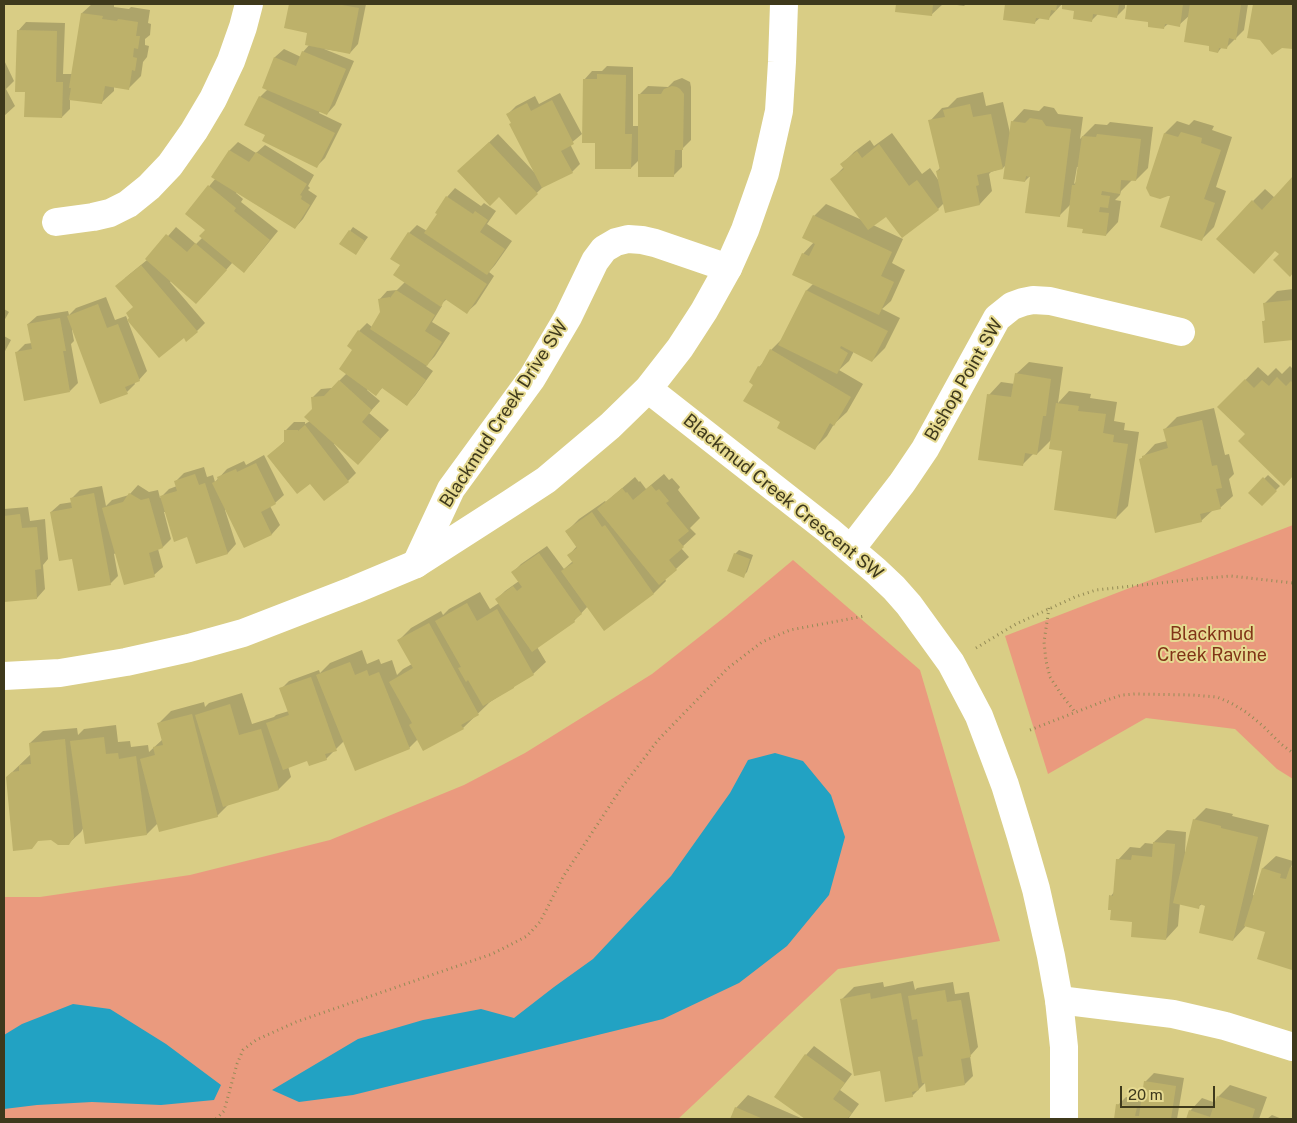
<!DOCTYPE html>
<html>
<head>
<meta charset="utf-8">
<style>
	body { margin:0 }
	#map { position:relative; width:1297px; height:1123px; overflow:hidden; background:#d9cd85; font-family:"Public Sans",sans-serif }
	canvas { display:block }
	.frame { position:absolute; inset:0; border:5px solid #3e391c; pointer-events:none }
	.scale { position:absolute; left:1120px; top:1086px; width:95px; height:22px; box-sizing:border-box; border:2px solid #3e391c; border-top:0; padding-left:6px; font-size:15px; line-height:18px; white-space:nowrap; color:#3e391c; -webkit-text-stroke:4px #e6da91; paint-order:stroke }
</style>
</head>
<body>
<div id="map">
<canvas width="1297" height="1123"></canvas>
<div class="frame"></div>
<div class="scale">20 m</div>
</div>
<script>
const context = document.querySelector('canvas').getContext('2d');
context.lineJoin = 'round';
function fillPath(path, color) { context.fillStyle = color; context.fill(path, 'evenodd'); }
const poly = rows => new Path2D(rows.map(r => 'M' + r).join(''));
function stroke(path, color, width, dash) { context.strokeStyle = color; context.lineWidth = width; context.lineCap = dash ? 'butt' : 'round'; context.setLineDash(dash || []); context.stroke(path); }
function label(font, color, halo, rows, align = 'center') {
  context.font = font + ' "Public Sans",sans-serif'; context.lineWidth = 4; context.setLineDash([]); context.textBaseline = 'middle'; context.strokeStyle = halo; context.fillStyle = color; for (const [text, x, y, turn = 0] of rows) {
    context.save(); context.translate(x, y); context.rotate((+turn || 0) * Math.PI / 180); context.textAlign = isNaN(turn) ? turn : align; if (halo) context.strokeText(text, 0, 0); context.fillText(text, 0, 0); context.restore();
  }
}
fillPath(poly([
	[1293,525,1293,779,1277,769,1235,729,1146,718,1048,774,1005,636],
	[793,560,920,670,1000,941,838,969,678,1119,4,1119,4,897,40,897,190,875,330,840,464,785,525,753,652,674,726,616]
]), '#ea9a7e');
fillPath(poly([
	[775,753,803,761,831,795,845,837,829,895,787,946,739,983,663,1019,353,1095,299,1102,272,1090,358,1039,423,1020,481,1009,514,1018,554,987,593,959,671,876,730,793,748,760],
	[73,1004,110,1009,166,1044,221,1085,214,1100,161,1105,92,1102,37,1105,4,1109,4,1035,22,1024]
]), '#22a2c3');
fillPath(poly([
	[92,4,114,4,114,7,129,9,131,7,150,10,148,23,151,24,150,35,145,39,145,45,149,46,147,57,143,62,141,76,128,89,114,87,114,91,101,103,70,99,70,109,62,117,26,91,18,31,26,22,65,23,63,74,73,74,82,13],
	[291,4,366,4,358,44,350,53,324,49,354,61,335,105,327,114,320,111,319,113,342,124,325,158,316,167,267,134,260,97,268,89,263,87,275,57,284,49,301,57,303,52,310,44,309,32,286,27],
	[897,4,943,4,931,15,897,11],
	[950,4,966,4,964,6],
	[1006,4,1062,4,1049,18,1041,17,1034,23,1004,19],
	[1064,4,1125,4,1125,8,1116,17,1098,14,1091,21,1076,10,1063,8],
	[1128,4,1248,4,1244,30,1226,48,1222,47,1218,52,1211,45,1190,15,1179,25,1168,24,1163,28,1150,21,1126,18],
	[1255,4,1293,4,1293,48,1282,46,1261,39,1249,37],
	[4,60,14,81,6,89,15,106,4,116],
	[607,66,633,67,633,126,639,126,640,94,648,86,668,87,674,81,682,78,690,82,691,87,691,140,682,149,682,167,674,175,639,160,631,168,596,141,584,80,592,71,602,71],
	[983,92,986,106,1003,102,1010,133,1012,122,1024,109,1039,111,1044,106,1054,108,1058,114,1083,117,1080,139,1095,124,1107,125,1110,122,1153,127,1148,168,1136,180,1132,180,1121,191,1120,195,1115,200,1121,201,1118,222,1106,235,1085,228,1071,204,1059,216,1032,174,1025,181,1007,164,1003,168,991,172,989,174,992,191,980,204,946,211,944,203,938,209,902,236,887,215,873,225,903,239,892,263,905,270,891,301,882,309,900,318,885,348,872,361,854,351,849,361,839,370,863,384,847,412,834,424,827,436,815,448,782,422,754,384,759,367,765,361,771,350,783,338,807,290,814,283,803,254,814,242,814,216,826,204,862,220,832,179,844,167,842,164,854,152,870,140,874,146,892,133,922,174,930,168,939,181,937,171,940,168,930,121,942,108,948,107,957,98],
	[1077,167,1079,167,1077,181,1074,184],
	[560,93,582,134,570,144,580,164,572,172,544,186,516,213,467,163,498,134,535,173,508,114,516,106,535,96,539,104],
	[1194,120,1214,126,1212,130,1232,137,1216,187,1226,191,1214,227,1202,239,1172,195,1147,187,1165,133,1177,121,1189,125],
	[238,142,256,153,265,145,314,175,308,186,310,188,308,190,317,196,303,219,295,228,237,191,236,193,243,199,241,202,278,231,252,263,244,271,233,262,204,295,171,281,170,282,205,323,197,331,184,336,134,306,125,278,147,260,176,227,196,244,203,237,206,230,186,214,216,178,230,150],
	[1293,178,1293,272,1290,275,1280,254,1253,201,1265,189,1275,198],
	[455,188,481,206,484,203,496,211,487,224,512,241,495,265,489,272,494,276,476,304,467,312,447,299,440,305,442,306,432,322,450,333,435,356,426,366,433,371,415,396,406,405,383,387,376,394,368,388,367,390,380,401,369,413,389,430,366,455,335,443,334,444,356,473,348,481,311,482,269,456,285,441,286,430,294,422,305,422,305,424,310,421,313,409,313,397,321,389,332,388,347,373,359,331,367,323,372,327,381,313,379,300,387,291,397,290,405,282,402,264,409,233,417,225,427,231,439,214,436,212,447,197],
	[353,227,368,237,359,249,350,231],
	[1293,289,1293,339,1265,342,1263,322,1266,319,1265,303,1277,291],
	[106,297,115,320,126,316,147,371,139,380,134,382,135,384,127,392,73,329,72,330,74,341,71,344,78,383,70,391,16,353,25,344,32,343,28,324,37,316,68,311,69,315,76,308],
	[4,309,9,312,4,321],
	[4,336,11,340,4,353],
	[1029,362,1063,367,1058,403,1069,391,1091,394,1090,398,1117,402,1114,421,1125,423,1124,430,1139,432,1128,506,1116,518,1064,450,1052,439,1037,454,1034,453,1022,465,989,395,1001,382,1015,384,1016,374],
	[1290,366,1293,369,1293,475,1284,484,1247,434,1219,407,1258,367,1268,376,1276,368,1282,374],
	[1214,408,1225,455,1229,454,1234,474,1229,479,1233,496,1220,508,1213,510,1201,521,1141,459,1155,444,1167,441,1165,429,1177,417],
	[264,455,284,495,275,503,270,506,280,525,272,534,244,547,226,509,225,510,236,544,228,553,197,562,188,536,166,512,164,512,171,539,163,547,158,549,163,567,154,575,116,553,114,554,118,576,110,584,73,557,51,512,60,504,73,502,72,498,80,490,102,486,106,506,112,500,129,495,138,485,149,492,158,490,160,498,169,489,177,486,176,481,184,473,204,467,207,477,213,475,215,482,227,469,244,461,246,465],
	[664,474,669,480,672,478,680,487,678,490,700,518,690,528,696,534,681,548,689,557,665,579,666,581,654,593,604,629,588,606,574,621,537,647,546,662,533,674,490,702,463,728,418,739,409,748,344,741,326,759,308,760,288,766,291,777,279,789,230,803,217,816,158,823,147,834,86,842,84,827,81,832,68,844,7,777,31,754,30,743,43,731,77,728,78,735,84,729,116,725,118,742,130,741,131,747,148,745,149,752,163,739,159,723,171,711,204,702,205,707,209,703,242,693,252,724,274,717,276,715,289,711,281,689,289,681,319,670,320,673,330,663,362,650,367,664,379,659,381,664,392,660,397,675,403,669,412,664,399,640,411,628,441,611,443,615,449,609,480,592,490,609,499,603,497,599,505,591,519,581,513,572,521,564,547,546,564,569,573,561,569,555,577,546,566,532,579,519,605,501,606,502,635,477,639,482,640,481,646,489],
	[1268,475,1280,486,1262,504,1250,493],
	[28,507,30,521,45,519,48,559,43,565,45,589,37,598,4,601,4,509],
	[739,550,753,555,747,572,743,576,735,554],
	[4,767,5,817,4,818],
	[1206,808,1233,814,1232,816,1269,825,1253,895,1255,896,1263,868,1276,856,1293,861,1291,868,1293,866,1293,967,1292,969,1267,932,1246,925,1245,927,1233,940,1207,905,1202,904,1198,907,1180,903,1178,926,1166,939,1134,921,1111,896,1114,892,1118,860,1130,847,1140,848,1145,843,1154,844,1154,842,1167,830,1186,832,1185,852,1186,852,1194,820],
	[913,981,915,990,917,988,953,982,955,994,969,992,978,1047,970,1056,973,1076,965,1084,926,1082,912,1096,881,1070,841,1000,854,987,883,982,884,987],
	[814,1046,852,1074,840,1090,859,1104,848,1119,807,1119,775,1097,806,1055],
	[1154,1073,1184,1078,1177,1119,1115,1119,1118,1105,1126,1097,1143,1099,1145,1082],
	[1230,1085,1267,1097,1259,1119,1187,1119,1190,1111,1202,1098,1216,1103,1218,1097],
	[748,1095,803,1119,731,1119,736,1108],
	[1272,1115,1282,1119,1267,1119]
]), '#0003');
fillPath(poly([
	[289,4,336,4,359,8,350,54,305,45,307,33,284,28],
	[896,4,933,4,932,16,895,12],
	[1005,4,1057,4,1056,11,1051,10,1049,20,1036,18,1035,24,1003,20],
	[1062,4,1119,4,1117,18,1093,14,1092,22,1073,19,1074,11,1062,9],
	[1127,4,1183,4,1180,27,1165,24,1164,29,1148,27,1148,22,1125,19],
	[1190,4,1241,4,1236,40,1229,38,1227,49,1219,48,1218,53,1209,51,1209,46,1184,42],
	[1253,4,1293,4,1293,49,1282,48,1272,55,1260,40,1247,38],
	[81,13,103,16,102,19,117,21,118,19,138,22,136,36,140,36,138,49,134,48,133,57,137,58,135,71,132,70,129,90,105,86,102,104,69,100,71,88,69,88],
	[17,30,57,31,56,82,63,82,62,118,24,117,25,92,15,92],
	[302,51,346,69,327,115,262,88,274,57,296,66],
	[597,74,626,75,625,134,632,134,631,169,595,169,595,143,582,143,583,79,597,79],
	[672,86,677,87,680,89,684,94,683,150,675,150,674,177,638,177,638,94,661,94,664,89],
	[259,96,335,133,317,168,262,141,265,135,244,125],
	[552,100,574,144,561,151,573,173,542,188,509,124,511,123,506,114,527,103,531,111],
	[970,104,973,117,991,114,1003,169,977,175,979,185,976,186,980,205,945,213,936,171,940,170,928,120,945,117,943,110],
	[1030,118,1042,120,1046,126,1071,129,1060,217,1025,213,1030,177,1026,176,1025,182,1003,179,1011,121,1025,123],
	[1181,132,1202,138,1201,143,1221,150,1204,199,1215,203,1202,241,1160,227,1170,196,1168,196,1160,199,1150,196,1146,188,1164,133,1178,137],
	[1097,134,1141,139,1136,181,1121,180,1120,194,1102,191,1101,195,1110,196,1108,208,1100,207,1099,212,1109,213,1106,236,1082,233,1083,229,1067,227,1072,185,1075,185,1082,136,1096,137],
	[489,142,538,194,516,215,499,197,490,206,457,171],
	[879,144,909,186,917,180,939,210,902,238,886,217,868,230,830,179,844,169,840,164,857,151,862,158],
	[229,150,249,162,256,152,307,184,300,195,302,196,301,199,310,205,295,229,211,177],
	[1293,176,1293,273,1290,277,1273,260,1279,254,1275,251,1254,274,1216,239,1252,200,1262,210],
	[208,185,236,208,234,211,270,240,244,273,199,236,205,230,185,214],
	[446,196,473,214,475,211,488,220,480,232,505,249,487,275,424,233,437,214,435,213],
	[813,215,892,252,881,276,894,282,879,315,792,275,802,253,809,256,815,244,802,238],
	[349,230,365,241,356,255,339,244],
	[408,232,487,284,467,314,445,299,441,307,393,275,400,265,390,259],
	[166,234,187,252,195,243,227,270,196,304,145,259],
	[141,265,198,332,186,342,184,338,159,358,127,320,129,318,126,313,133,307,115,286],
	[396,290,435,315,425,331,442,342,427,366,370,329,380,312,378,299,390,297,390,298],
	[806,290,888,331,872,362,841,346,840,348,848,353,837,374,778,345],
	[1293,300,1293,340,1264,343,1262,321,1265,321,1263,303],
	[98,304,107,328,118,324,140,381,125,387,128,394,100,404,67,316],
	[60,318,66,351,63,351,70,392,24,401,15,352,32,349,27,324],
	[358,330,426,380,407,406,382,388,376,396,339,369,352,350,347,346],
	[770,349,851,397,834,426,830,423,815,450,777,428,780,422,743,401,753,385,749,382,758,366,760,367],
	[1015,373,1051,379,1046,416,1043,416,1037,455,1025,453,1023,466,978,460,987,394,1011,397],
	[1277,377,1286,386,1291,381,1293,384,1293,476,1284,486,1238,441,1245,434,1217,407,1245,379,1254,388,1262,380,1269,386],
	[339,380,372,410,362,422,381,439,358,465,304,417,312,409,311,397,324,396],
	[1056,403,1079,406,1078,411,1106,414,1103,433,1114,435,1113,442,1128,444,1116,519,1054,510,1062,451,1049,449],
	[1202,420,1212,466,1217,465,1222,488,1216,489,1221,509,1200,514,1202,522,1155,533,1139,459,1142,458,1142,456,1168,448,1163,429],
	[305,425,349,482,324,501,310,484,297,494,267,456,284,442,284,430,298,430,298,431],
	[256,463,276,504,261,512,272,535,244,548,212,483,218,480,217,477,236,469,237,472],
	[195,474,199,485,205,483,228,554,196,564,187,537,174,542,160,496,177,491,174,481],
	[1263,477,1277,491,1262,506,1248,493],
	[651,485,656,491,659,489,669,501,666,503,689,531,678,540,684,547,669,560,677,570,659,585,597,509,622,488,626,493,627,492,633,500],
	[94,493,111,585,78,591,72,559,59,561,50,512,72,508,70,498],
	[129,493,141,500,149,498,163,548,149,553,155,577,124,585,102,508,123,502],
	[592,512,602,527,605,525,654,594,604,631,561,571,573,563,567,555,577,548,565,531],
	[20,514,22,528,37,527,41,569,35,570,37,599,4,602,4,516],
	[539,553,582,614,574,620,575,622,532,652,495,599,513,586,517,591,522,587,511,572],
	[734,553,750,559,744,578,727,571],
	[467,603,477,621,497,609,534,675,514,687,514,688,483,706,468,680,466,682,458,668,461,667,435,621],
	[429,623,479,715,461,725,464,729,423,751,409,725,412,723,389,682,413,668,397,640],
	[350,662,355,675,367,670,369,676,379,672,410,749,355,771,316,675],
	[311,677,337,751,325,754,327,760,309,766,307,761,283,770,266,723,289,715,279,688],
	[230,704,239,735,261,729,279,790,223,807,195,715],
	[192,714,218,817,159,832,140,759,155,755,153,747,163,745,157,723],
	[104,737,106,754,118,753,119,759,136,756,147,835,85,844,70,741],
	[65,739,74,837,69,845,58,845,51,840,38,841,32,849,13,851,6,777,12,772,19,771,19,765,31,764,29,743],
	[1193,819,1221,826,1221,828,1258,837,1233,941,1199,933,1205,906,1200,904,1199,909,1173,903],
	[1153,842,1175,844,1166,940,1131,937,1132,922,1110,920,1111,910,1108,910,1109,895,1113,896,1116,859,1131,860,1132,855,1152,857],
	[1290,867,1293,868,1293,966,1292,970,1257,959,1265,932,1244,926,1262,868,1281,874,1280,878,1286,879],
	[945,990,947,1002,961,1000,971,1057,961,1059,965,1085,926,1092,925,1083,922,1083,918,1057,923,1056,917,1019,912,1020,908,996],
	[870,993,871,999,901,993,919,1090,912,1092,913,1097,885,1102,880,1071,854,1076,840,999],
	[805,1054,845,1083,833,1099,852,1113,847,1119,805,1119,774,1097],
	[1144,1081,1176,1086,1171,1119,1114,1119,1116,1104,1137,1107,1135,1116,1139,1116],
	[1217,1096,1255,1109,1252,1119,1186,1119,1189,1110,1210,1117],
	[735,1107,763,1119,730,1119]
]), '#bdb16a');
stroke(poly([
	[1049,608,1044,642,1046,661,1050,677,1061,694,1075,712],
	[976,648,1016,624,1075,597,1096,590,1196,579,1231,576,1293,583],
	[1030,730,1107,700,1122,695,1135,694,1192,695,1217,697,1231,703,1246,712,1263,726,1281,744,1293,753],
	[216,1119,224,1111,237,1064,243,1050,256,1040,296,1022,492,954,506,947,527,936,540,922,563,877,620,790,658,740,728,668,762,642,790,630,865,616]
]), '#948b56', 3, [1, 4]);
stroke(poly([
	[56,222,93,217,110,213,128,204,149,187,170,165,194,131,213,99,231,61,243,27,249,4],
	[851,549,902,483,925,449,997,318,1012,306,1023,302,1033,300,1050,301,1181,332],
	[416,564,451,489,532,378,568,317,595,261,604,249,616,242,628,239,642,240,655,243,728,268],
	[1059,1000,1173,1014,1225,1026,1293,1047]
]), '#fff', 28);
stroke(poly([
	[648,389,828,530,876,571,894,588,909,605,951,663,979,716,1005,785,1021,837,1036,889,1051,956,1059,1000,1064,1047,1064,1119],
	[4,676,60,673,126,662,189,648,243,633,354,590,416,564,511,503,546,480,610,426,648,389,680,348,704,311,728,268,745,230,765,173,779,111,782,62,784,4]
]), '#fff', 28);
label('18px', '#3e391c', '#e6da91', [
	["Bishop Point SW",964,380,-60],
	["Blackmud Creek Drive SW",504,414,-57],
	["Blackmud Creek Crescent SW",783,497,39]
]);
label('18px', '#813417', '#e6da91', [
	["Blackmud",1212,634],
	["Creek Ravine",1212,655]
]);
</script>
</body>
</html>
